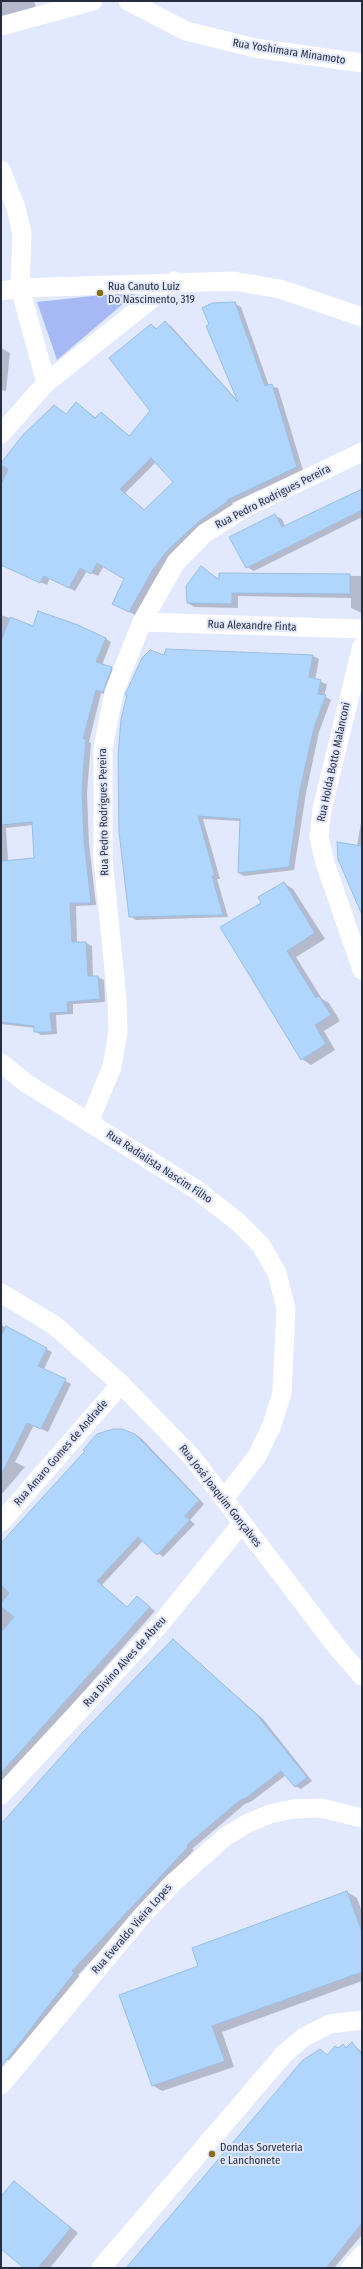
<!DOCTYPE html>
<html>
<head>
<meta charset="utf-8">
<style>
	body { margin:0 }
	#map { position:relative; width:363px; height:2269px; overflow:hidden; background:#e2e9fe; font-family:"Fira Sans Condensed",sans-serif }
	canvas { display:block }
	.frame { position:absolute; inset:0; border:2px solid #272d40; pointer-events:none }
</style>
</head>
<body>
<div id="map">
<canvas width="363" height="2269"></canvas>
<div class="frame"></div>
</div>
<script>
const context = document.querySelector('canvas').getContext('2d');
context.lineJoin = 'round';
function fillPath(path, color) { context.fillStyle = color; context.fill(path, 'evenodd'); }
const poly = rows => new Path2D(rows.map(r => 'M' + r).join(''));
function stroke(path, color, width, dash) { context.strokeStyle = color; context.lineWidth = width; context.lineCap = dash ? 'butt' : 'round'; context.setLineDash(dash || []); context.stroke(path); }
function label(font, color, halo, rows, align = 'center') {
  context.font = font + ' "Fira Sans Condensed",sans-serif'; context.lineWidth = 4; context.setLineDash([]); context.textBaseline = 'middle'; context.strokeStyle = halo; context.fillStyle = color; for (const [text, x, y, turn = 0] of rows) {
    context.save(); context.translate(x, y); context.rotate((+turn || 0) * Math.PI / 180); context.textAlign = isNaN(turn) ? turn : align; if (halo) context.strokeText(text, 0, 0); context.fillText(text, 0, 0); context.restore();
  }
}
fillPath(poly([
	[138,291,57,360,37,302]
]), '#a6b9f5');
fillPath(poly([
	[1,1,34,1,36,8,1,19],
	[234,303,241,307,269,386,278,388,303,470,232,503,233,505,172,555,158,574,135,615,119,607,126,579,104,566,98,576,87,571,75,591,50,578,47,585,1,564,1,467,22,437,67,415,76,403,96,418,101,413,107,417,130,436,151,411,151,325,158,329,165,322,171,326,237,400],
	[156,462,175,482,145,510,125,493],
	[1,348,10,353,6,391,1,390],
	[362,490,362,517,254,571,247,567,275,516,282,519,285,526],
	[202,567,220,580,220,574,362,576,362,613,351,608,351,598,238,596,238,608,194,607,188,603],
	[1,615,34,627,77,626,106,639,111,642,102,665,117,671,108,695,101,693,89,742,91,743,87,793,89,843,96,905,76,906,77,943,86,943,92,946,93,977,98,977,104,980,105,1002,73,1004,73,1014,56,1015,57,1034,41,1035,35,1031,35,1028,1,1024],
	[33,825,35,859,8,861,6,828],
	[167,650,313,656,319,659,315,680,327,684,324,696,331,700,319,732,306,793,294,870,244,876,239,873,241,821,203,819,220,879,217,879,228,917,136,920,130,916,126,694,143,658,164,656],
	[362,817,362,909,357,846],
	[284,883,293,889,325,939,296,957,322,999,329,1003,340,1021,324,1031,335,1050,311,1065,302,1059,263,903],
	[1,1325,52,1352,44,1369,71,1384,48,1432,34,1425,15,1462,25,1467,1,1495],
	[135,1434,141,1438,204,1504,190,1520,195,1524,163,1557,143,1541,102,1585,128,1608,137,1597,155,1611,1,1785,1,1545,86,1451],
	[173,1640,263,1719,312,1781,301,1789,295,1786,286,1775,252,1801,245,1804,192,1849,194,1850,78,1975,80,1977,15,2060,1,2060,1,2073,1,1826],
	[347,1892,357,1898,362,1912,362,1981,222,2032,234,2067,162,2091,152,2085,200,1967],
	[352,2044,362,2052,362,2235,334,2268,128,2268,320,2050,328,2055,343,2045,348,2048],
	[14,2182,78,2233,50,2268,26,2268,1,2248,1,2198]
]), '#0003');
const building = poly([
	[235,302,265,386,272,384,297,467,227,500,228,501,198,522,166,552,152,571,129,612,112,604,124,579,97,563,91,574,80,568,69,588,44,576,40,583,1,565,1,484,8,469,1,465,1,463,22,436,54,405,66,414,76,402,95,418,101,412,129,436,150,411,109,358,151,324,156,329,165,321,238,402,206,326,209,324,202,308,212,303,235,302],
	[151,458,173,482,144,510,120,489,151,458],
	[362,489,362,510,246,568,229,537,275,514,282,527,362,489],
	[201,566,219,580,219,573,350,574,350,594,232,593,232,604,187,603,186,586,201,566],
	[38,611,78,625,106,638,96,662,112,667,103,692,96,690,83,739,86,739,82,789,84,839,91,903,70,903,72,942,86,942,88,976,98,976,100,999,67,1002,68,1012,50,1013,52,1032,34,1032,34,1026,1,1022,1,861,34,858,32,822,1,825,1,641,10,617,33,626,38,611],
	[166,649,313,655,309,677,321,680,318,694,326,695,314,728,300,790,289,867,238,873,240,819,198,816,215,876,212,876,223,915,129,917,119,832,118,756,121,719,127,695,125,695,142,658,150,650,164,655,166,649],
	[337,842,362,846,362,915,338,859,337,842],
	[284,882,315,933,287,951,316,998,319,996,331,1015,315,1025,326,1044,301,1060,220,927,261,903,258,897,284,882],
	[6,1326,47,1348,38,1366,66,1379,41,1429,27,1423,1,1475,1,1336,6,1326],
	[113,1429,122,1429,135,1434,199,1500,185,1516,190,1520,157,1555,138,1537,97,1581,127,1607,137,1596,150,1607,1,1773,1,1632,14,1617,1,1607,1,1603,9,1593,1,1585,1,1543,85,1451,83,1450,97,1434,113,1429],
	[173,1639,257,1715,307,1777,295,1787,281,1771,246,1798,239,1801,187,1845,188,1847,72,1971,74,1973,1,2067,1,1824,83,1732,173,1639],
	[347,1891,362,1932,362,1972,212,2026,225,2061,152,2086,119,1995,198,1966,192,1948,347,1891],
	[352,2042,362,2055,362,2223,326,2268,126,2268,303,2060,320,2049,327,2055,335,2046,338,2048,343,2044,346,2048,352,2042],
	[14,2181,71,2228,38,2268,24,2268,1,2249,1,2196,14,2181]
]);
fillPath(building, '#b1d6fe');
stroke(building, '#98bde6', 1);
stroke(poly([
	[128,1,186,31,255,48,362,63],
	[1,26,93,1],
	[1,170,16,208,22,234,20,288,46,383],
	[1,291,20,288,233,281,280,289,362,317],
	[1,434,46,383,174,281],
	[142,622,362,629],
	[362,646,322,809,319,837,325,863,362,970],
	[1,1063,26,1083,197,1190,238,1222,261,1245,277,1273,286,1309,282,1393,272,1425,257,1456,224,1499],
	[89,1122,112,1067,118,1032,117,999,103,859,103,748,114,692,142,622,176,562,205,533,245,508,362,452],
	[1,1293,54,1325,121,1384,192,1457,336,1646,362,1676],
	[1,1522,121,1384],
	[1,1795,162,1622,242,1523],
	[1,2085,141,1917,174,1882,225,1837,248,1823,270,1814,293,1809,321,1808,362,1818],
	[101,2268,284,2054,304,2037,330,2024,362,2020],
	[351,2268,362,2255]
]), '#fff', 19);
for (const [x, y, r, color] of [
	[100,293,4,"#8a6f10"],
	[212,2154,4,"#8a6f10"]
]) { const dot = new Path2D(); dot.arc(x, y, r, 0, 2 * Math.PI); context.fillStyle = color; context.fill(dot); stroke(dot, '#e2e9fe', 1.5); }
label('11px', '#272d40', '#e2e9fe', [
	["Rua Yoshimara Minamoto",289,52,9],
	["Rua Pedro Rodrigues Pereira",273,497,-27],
	["Rua Alexandre Finta",252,626,2],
	["Rua Holda Botto Malanconi",334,762,-78],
	["Rua Pedro Rodrigues Pereira",104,812,-91],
	["Rua Radialista Nascim Filho",159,1167,33],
	["Rua Amaro Gomes de Andrade",61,1453,-49],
	["Rua José Joaquim Gonçalves",220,1496,52],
	["Rua Divino Alves de Abreu",125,1662,-48],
	["Rua Everaldo Vieira Lopes",132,1929,-49]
]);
label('11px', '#272d40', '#e2e9fe', [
	["Rua Canuto Luiz",108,287],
	["Do Nascimento, 319",108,300],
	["Dondas Sorveteria",220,2148],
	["e Lanchonete",220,2161]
], 'left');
</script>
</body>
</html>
